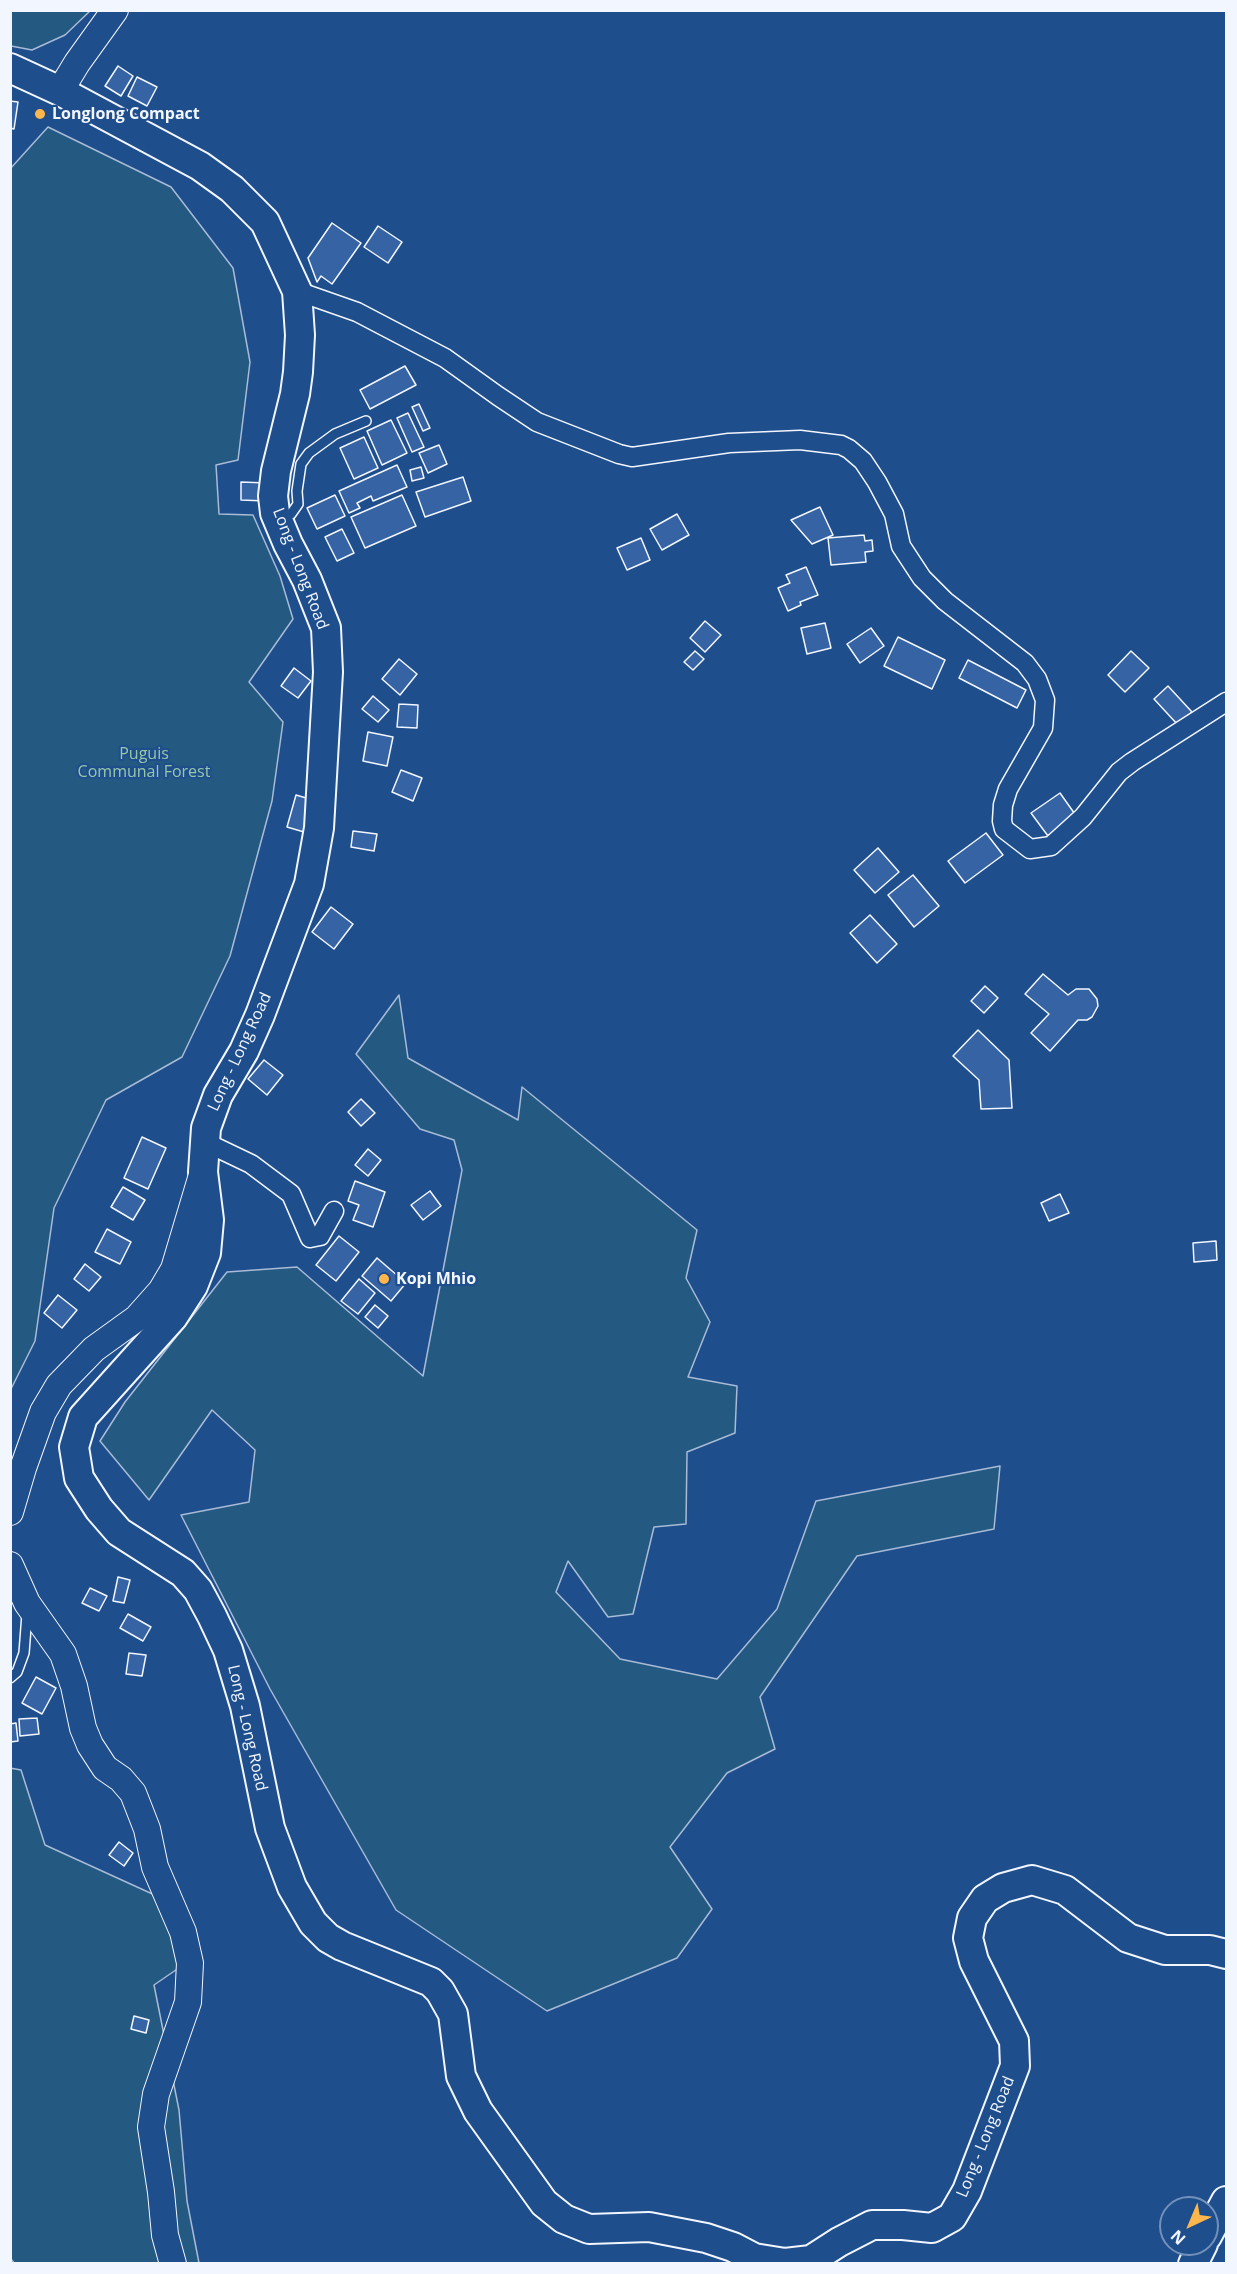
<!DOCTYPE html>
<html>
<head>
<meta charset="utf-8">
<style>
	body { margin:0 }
	#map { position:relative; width:1237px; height:2274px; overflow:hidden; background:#1f4e8c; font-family:"Open Sans",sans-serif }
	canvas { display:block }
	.frame { position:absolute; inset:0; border:12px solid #f2f6ff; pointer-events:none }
	.north { position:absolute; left:1159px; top:2196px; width:60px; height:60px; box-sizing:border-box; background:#1f4e8c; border:2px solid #7391ba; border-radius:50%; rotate:224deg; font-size:16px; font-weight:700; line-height:24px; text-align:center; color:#f2f6ff }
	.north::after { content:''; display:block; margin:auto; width:21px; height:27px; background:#ffb74d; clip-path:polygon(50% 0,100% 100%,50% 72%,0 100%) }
</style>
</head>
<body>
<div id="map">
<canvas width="1237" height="2274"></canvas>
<div class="frame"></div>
<div class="north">N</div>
</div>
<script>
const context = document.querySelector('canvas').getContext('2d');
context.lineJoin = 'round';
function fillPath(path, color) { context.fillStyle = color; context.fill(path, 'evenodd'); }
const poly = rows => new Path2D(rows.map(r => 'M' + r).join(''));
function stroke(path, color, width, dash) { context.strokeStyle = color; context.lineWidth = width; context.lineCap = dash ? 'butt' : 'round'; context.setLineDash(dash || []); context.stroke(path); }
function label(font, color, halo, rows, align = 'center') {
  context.font = font + ' "Open Sans",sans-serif'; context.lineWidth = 4.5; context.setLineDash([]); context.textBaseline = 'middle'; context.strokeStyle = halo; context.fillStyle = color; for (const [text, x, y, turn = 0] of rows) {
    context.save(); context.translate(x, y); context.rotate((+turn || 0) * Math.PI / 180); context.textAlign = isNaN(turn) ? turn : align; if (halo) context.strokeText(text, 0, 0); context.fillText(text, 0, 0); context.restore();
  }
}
const green = poly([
	[10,11,11,10,90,11,65,35,32,50,11,46,10,11],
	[48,127,171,187,233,268,250,362,238,460,216,465,219,514,253,515,280,576,293,619,249,682,283,722,272,801,230,956,182,1057,106,1100,54,1208,35,1341,11,1389,10,169,48,127],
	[399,995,408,1058,518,1120,522,1087,697,1230,686,1278,710,1322,688,1377,737,1386,735,1433,687,1452,686,1524,654,1527,633,1614,608,1617,568,1561,556,1592,620,1659,717,1679,777,1609,816,1501,1000,1466,994,1529,857,1556,760,1697,775,1749,727,1773,670,1847,712,1909,677,1958,547,2011,396,1910,270,1689,181,1515,249,1502,255,1450,212,1410,149,1500,100,1441,125,1402,227,1272,297,1267,423,1376,462,1170,454,1140,420,1129,356,1054,399,995],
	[10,1768,21,1770,45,1845,159,1897,186,1963,154,1985,179,2110,187,2201,199,2263,15,2264,11,2259,10,1768]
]);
fillPath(green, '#245a82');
stroke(green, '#a8bbd7', 1.5);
const building = poly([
	[118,66,133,76,121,96,105,86,118,66],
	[137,77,157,87,147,106,128,96,137,77],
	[10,101,18,102,14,129,10,128,10,101],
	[332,223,361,243,332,284,321,276,317,282,308,258,332,223],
	[378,226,402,242,388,263,364,247,378,226],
	[405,366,416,385,370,409,360,390,405,366],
	[419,404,430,428,423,431,412,407,419,404],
	[408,413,424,447,412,452,397,418,408,413],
	[391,420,407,453,382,465,367,431,391,420],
	[364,437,378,468,354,479,340,448,364,437],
	[439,445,447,464,428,473,419,453,439,445],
	[397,465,407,487,373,501,371,496,357,503,360,508,349,513,339,491,397,465],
	[421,467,424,478,412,481,410,470,421,467],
	[463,477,471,501,425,517,416,492,463,477],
	[241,482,267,483,266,501,241,500,241,482],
	[335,495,345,516,317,529,307,508,335,495],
	[402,495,416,526,365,548,351,517,402,495],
	[820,507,833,535,812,544,791,520,820,507],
	[677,514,689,535,662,550,650,529,677,514],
	[342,529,354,553,337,561,325,537,342,529],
	[864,535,865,541,872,540,873,551,865,552,866,562,831,565,828,538,864,535],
	[641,538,650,560,627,570,617,548,641,538],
	[806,567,818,595,800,602,801,605,788,611,778,588,790,583,786,575,806,567],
	[705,621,721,635,705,652,690,638,705,621],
	[825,623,831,648,807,654,801,628,825,623],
	[871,628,884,646,860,663,847,644,871,628],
	[898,637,945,660,932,689,884,666,898,637],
	[695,651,704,659,693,670,684,662,695,651],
	[1131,651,1149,668,1125,692,1108,675,1131,651],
	[399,659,417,674,400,695,382,679,399,659],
	[968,660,1026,690,1017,708,959,678,968,660],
	[294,668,311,681,298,698,281,686,294,668],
	[1168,686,1192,712,1178,725,1154,699,1168,686],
	[373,696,389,710,378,722,362,709,373,696],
	[399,704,418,705,417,728,397,727,399,704],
	[368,732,393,737,387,766,363,761,368,732],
	[401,770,422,778,413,801,392,792,401,770],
	[1060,793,1077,817,1048,836,1031,813,1060,793],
	[296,795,313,800,304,832,287,827,296,795],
	[353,831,377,834,374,851,351,847,353,831],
	[986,833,1003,855,965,883,948,861,986,833],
	[878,848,899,872,875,893,854,870,878,848],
	[913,875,939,906,914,927,888,895,913,875],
	[331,907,353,924,334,949,312,932,331,907],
	[870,915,897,944,877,963,850,933,870,915],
	[1043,974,1068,995,1076,989,1089,989,1097,999,1098,1006,1092,1017,1087,1020,1078,1020,1050,1051,1031,1033,1049,1014,1025,994,1043,974],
	[985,986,998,998,984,1013,971,1001,985,986],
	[978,1030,1009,1060,1012,1108,981,1109,979,1080,953,1056,978,1030],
	[264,1060,283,1075,267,1095,248,1079,264,1060],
	[361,1099,375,1113,361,1126,348,1112,361,1099],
	[142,1137,166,1148,148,1189,124,1178,142,1137],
	[368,1149,381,1160,368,1176,355,1165,368,1149],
	[355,1181,385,1192,373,1227,353,1220,359,1205,348,1201,355,1181],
	[123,1187,145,1200,133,1220,111,1207,123,1187],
	[430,1191,441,1206,423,1220,411,1205,430,1191],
	[1060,1194,1069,1213,1049,1221,1041,1203,1060,1194],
	[107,1229,131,1242,120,1264,95,1252,107,1229],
	[339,1236,359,1252,336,1281,316,1265,339,1236],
	[1216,1241,1217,1260,1194,1262,1193,1243,1216,1241],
	[377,1258,406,1283,391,1301,362,1276,377,1258],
	[85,1264,101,1277,89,1291,74,1279,85,1264],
	[359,1279,375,1293,358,1314,341,1301,359,1279],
	[58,1295,77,1310,62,1328,44,1313,58,1295],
	[375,1305,388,1316,378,1328,365,1317,375,1305],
	[118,1577,130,1580,124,1603,113,1601,118,1577],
	[90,1588,107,1596,99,1611,82,1603,90,1588],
	[128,1614,151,1627,143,1641,120,1628,128,1614],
	[129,1653,146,1655,142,1676,126,1674,129,1653],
	[36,1677,56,1688,42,1714,22,1703,36,1677],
	[37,1718,39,1734,20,1736,19,1719,37,1718],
	[16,1723,18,1741,10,1742,10,1724,16,1723],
	[119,1842,133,1853,124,1866,109,1855,119,1842],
	[134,2016,149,2020,146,2033,131,2029,134,2016]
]);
fillPath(building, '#3563a3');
stroke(building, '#f2f6ff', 1.5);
const lane = poly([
	[280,519,291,514,298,504,297,491,301,464,309,453,335,434,366,421],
	[10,1678,17,1672,24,1653,27,1614]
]);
const street = poly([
	[297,291,357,312,445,358,498,396,537,422,619,454,632,457,729,443,800,440,841,445,849,449,863,461,877,482,894,514,901,546,922,578,945,601,1025,663,1037,679,1045,700,1043,728,1008,789,1003,805,1002,821,1004,829,1030,849,1051,846,1083,817,1119,772,1132,762,1226,702],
	[205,1142,251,1164,291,1194,310,1238,320,1236,334,1211]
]);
const secondary = poly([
	[60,91,77,63,115,10],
	[10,1512,23,1468,43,1412,59,1385,94,1349,137,1318,161,1291,174,1269,202,1175],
	[10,1565,27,1603,63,1654,74,1686,83,1728,90,1745,105,1768,121,1779,133,1793,147,1829,155,1867,183,1932,190,1963,188,2002,156,2094,151,2127,161,2192,165,2235,173,2264]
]);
const primary = poly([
	[10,68,60,91,200,166,232,189,265,222,297,291,300,335,298,372,295,394,276,471,273,496,275,513,288,544,307,580,326,628,328,672,319,828,309,884,260,1015,244,1051,218,1095,206,1128,203,1172,209,1220,206,1253,193,1286,173,1317,83,1417,74,1447,79,1478,99,1509,119,1532,183,1573,198,1590,212,1616,228,1650,245,1706,270,1828,292,1887,313,1923,328,1938,342,1946,431,1982,440,1991,453,2014,461,2076,478,2111,544,2203,564,2219,589,2229,649,2227,706,2238,733,2247,754,2258,785,2263,811,2260,839,2242,872,2225,903,2225,932,2228,952,2217,967,2191,1015,2066,1014,2041,974,1961,968,1938,972,1918,985,1899,1003,1888,1032,1880,1065,1890,1128,1938,1165,1950,1210,1950,1226,1954],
	[1207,2236,1226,2201],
	[1193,2264,1203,2244]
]);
stroke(lane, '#f2f6ff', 12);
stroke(street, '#f2f6ff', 21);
stroke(secondary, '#f2f6ff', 28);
stroke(primary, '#f2f6ff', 32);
stroke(lane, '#1f4e8c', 9);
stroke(street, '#1f4e8c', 18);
stroke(secondary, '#1f4e8c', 26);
stroke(primary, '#1f4e8c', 28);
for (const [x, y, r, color] of [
	[40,114,6,"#ffb74d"],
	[384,1279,6,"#ffb74d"]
]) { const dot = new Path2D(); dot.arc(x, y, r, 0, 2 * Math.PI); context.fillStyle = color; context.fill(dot); stroke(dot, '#1f4e8c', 2); }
label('bold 16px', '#f2f6ff', '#1f4e8c', [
	["Longlong Compact",52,114],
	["Kopi Mhio",396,1279]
], 'left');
label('16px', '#f2f6ff', '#1f4e8c', [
	["Long - Long Road",300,569,69],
	["Long - Long Road",240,1052,-65],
	["Long - Long Road",247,1728,77],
	["Long - Long Road",986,2137,-68]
]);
label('16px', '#97c8a6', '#1f4e8c', [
	["Puguis",144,754],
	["Communal Forest",144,772]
]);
</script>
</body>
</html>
